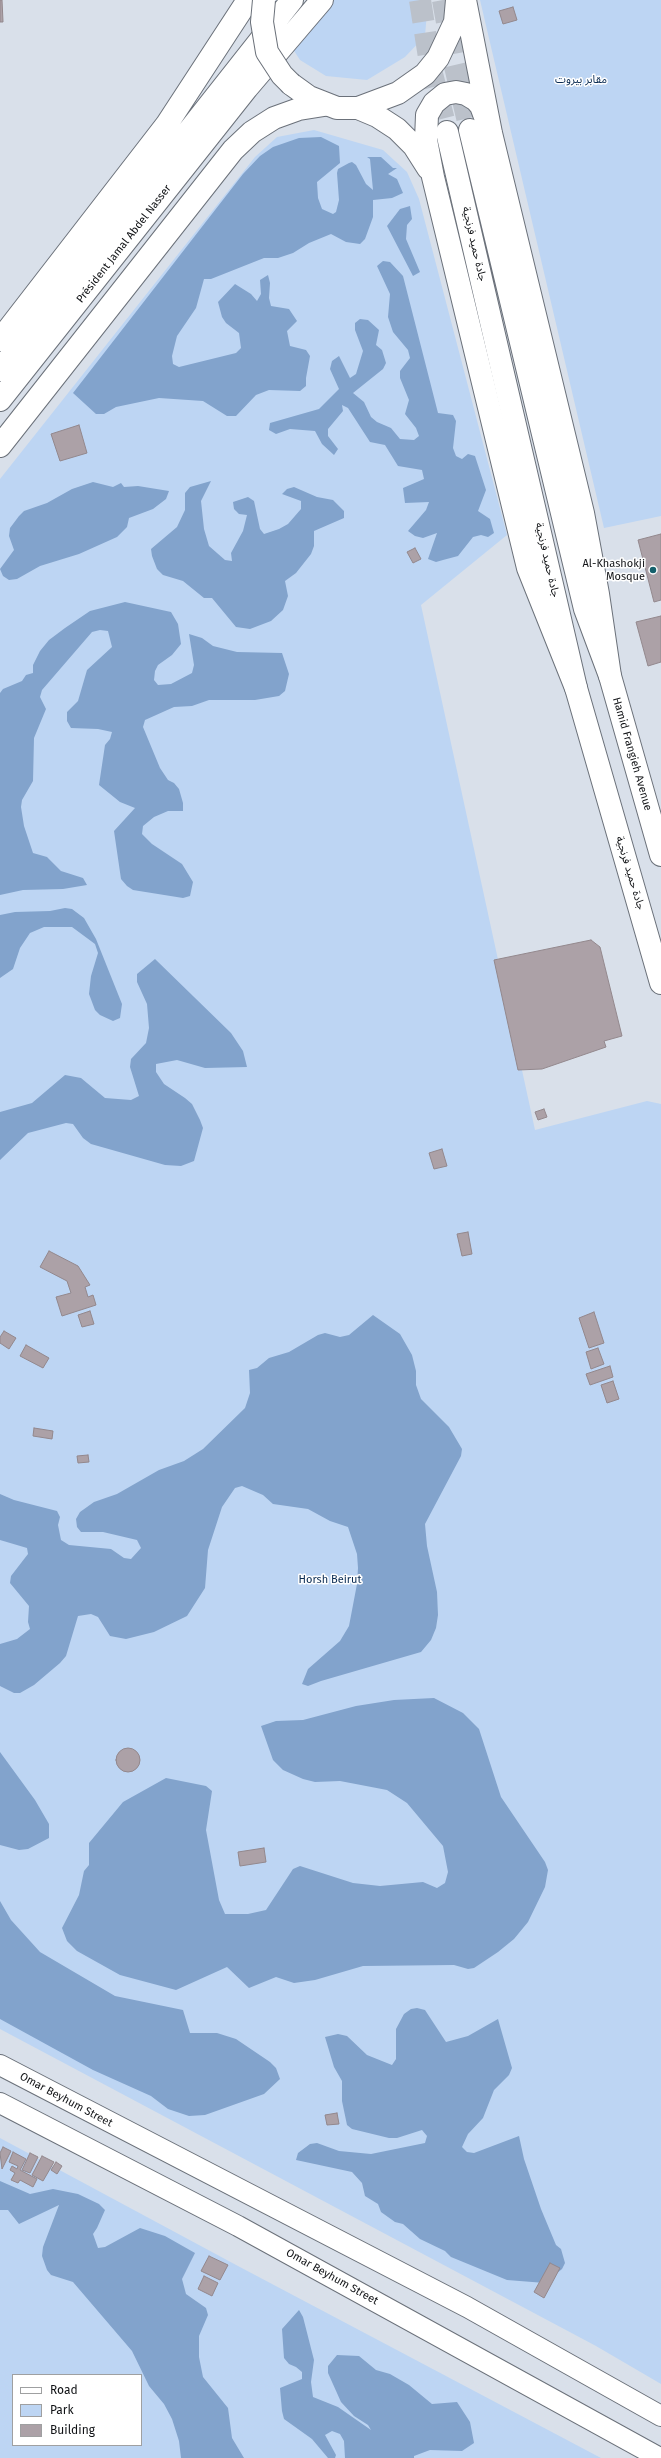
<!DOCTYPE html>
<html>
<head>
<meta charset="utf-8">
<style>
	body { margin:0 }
	#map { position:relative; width:661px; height:2458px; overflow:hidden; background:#d9e0ea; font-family:"Fira Sans",sans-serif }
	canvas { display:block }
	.legend { position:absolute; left:12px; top:2374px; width:130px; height:72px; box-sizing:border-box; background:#fff; border:1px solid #9fa0a1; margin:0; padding:5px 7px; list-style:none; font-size:12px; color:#101215 }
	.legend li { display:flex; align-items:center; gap:8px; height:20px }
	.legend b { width:20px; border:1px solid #9fa0a1 }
</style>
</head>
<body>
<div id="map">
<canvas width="661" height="2458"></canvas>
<ul class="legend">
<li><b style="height:5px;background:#fff"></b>Road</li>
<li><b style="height:11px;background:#bdd5f3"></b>Park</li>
<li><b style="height:11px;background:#aca1a7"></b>Building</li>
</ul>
</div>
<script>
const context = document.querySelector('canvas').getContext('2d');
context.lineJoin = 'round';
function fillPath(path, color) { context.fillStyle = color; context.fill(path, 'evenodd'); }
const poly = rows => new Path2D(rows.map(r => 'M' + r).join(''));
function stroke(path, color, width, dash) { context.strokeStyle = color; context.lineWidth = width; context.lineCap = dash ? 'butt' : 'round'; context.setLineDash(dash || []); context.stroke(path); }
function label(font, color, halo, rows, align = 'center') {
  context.font = font + ' "Fira Sans","Noto Sans Arabic",sans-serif'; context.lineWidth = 3; context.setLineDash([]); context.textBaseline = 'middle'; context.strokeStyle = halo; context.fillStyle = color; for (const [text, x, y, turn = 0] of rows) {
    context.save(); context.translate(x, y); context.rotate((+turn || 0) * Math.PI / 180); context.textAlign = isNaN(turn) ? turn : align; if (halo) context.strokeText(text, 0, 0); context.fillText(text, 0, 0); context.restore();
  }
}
fillPath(poly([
	[329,0,428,0,425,36,405,57,367,80,326,76,300,60,291,46],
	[480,0,661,0,661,516,604,528],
	[314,130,383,150,407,172,419,199,507,535,421,605,535,1130,647,1101,661,1104,661,2384,596,2346,0,2029,0,479,255,157,277,137],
	[0,2138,238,2266,601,2458,0,2458],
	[13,2375,141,2375,141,2445,13,2445]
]), '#bdd5f3');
fillPath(poly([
	[321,137,339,146,340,163,317,182,318,198,322,209,333,214,336,212,339,200,337,173,338,169,349,163,352,162,356,165,366,184,373,190,370,159,367,157,381,157,393,168,397,168,388,174,397,179,403,193,392,198,373,200,373,217,365,239,360,244,346,242,331,234,309,243,293,253,278,258,264,258,211,279,204,279,196,308,177,336,172,356,173,364,179,367,236,353,241,348,239,333,226,323,222,317,218,302,235,284,251,294,257,301,261,294,260,280,268,275,270,283,269,298,271,306,289,309,297,321,287,331,290,346,306,350,310,356,306,378,306,386,300,391,269,390,256,395,236,416,227,416,203,401,159,398,116,407,104,414,96,414,73,393,243,174,260,156,273,147,299,138],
	[410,206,412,219,407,225,406,239,420,272,413,276,387,226,400,209],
	[383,261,390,262,403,276,438,413,453,415,456,421,453,448,456,456,462,459,468,454,475,456,486,490,478,511,490,519,494,533,488,537,481,535,473,537,458,556,443,560,436,562,428,559,437,533,423,538,415,536,408,531,426,510,429,502,405,503,403,488,424,479,422,470,398,466,385,445,370,442,348,408,342,405,343,411,328,429,328,436,338,449,334,455,322,444,315,431,290,429,276,434,269,430,270,423,319,409,339,389,330,369,332,361,339,356,350,378,356,374,363,351,355,330,355,323,360,319,368,320,379,330,376,345,382,350,386,363,383,369,353,393,364,402,371,417,377,422,391,428,400,439,414,440,419,436,416,428,405,414,409,400,400,378,400,371,410,358,408,350,393,332,388,317,390,294,377,266],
	[211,481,201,501,204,529,209,546,225,560,232,561,231,553,243,531,247,515,239,514,234,509,233,502,248,497,254,501,260,529,264,534,279,529,288,524,301,509,301,501,282,494,287,489,294,487,317,497,333,500,344,511,344,518,314,531,314,546,311,554,296,573,285,581,288,596,283,610,271,621,250,629,236,627,212,598,204,598,183,581,163,575,157,569,152,556,151,549,177,527,185,510,185,493,190,487],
	[93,482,113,487,121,483,124,487,138,486,169,491,166,499,153,509,129,518,127,527,117,537,79,554,40,566,17,579,9,580,3,576,0,569,14,550,9,536,10,528,19,516,24,511,47,503,72,489],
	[125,602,171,612,178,624,181,644,172,655,158,665,155,671,154,680,158,685,171,684,192,673,194,665,189,634,202,638,213,646,237,652,282,653,289,674,285,691,279,696,255,700,209,700,192,706,174,707,145,720,143,727,160,768,168,780,174,783,179,789,183,803,183,811,168,811,154,817,143,826,142,834,152,844,182,864,193,882,190,896,183,898,133,890,127,886,121,879,114,831,135,808,120,802,99,785,105,745,110,739,112,732,98,729,71,728,67,721,67,712,78,701,87,670,112,647,108,631,100,630,92,632,42,690,40,697,46,709,34,738,33,781,22,800,21,807,24,826,33,853,47,857,61,871,83,878,87,885,63,889,23,890,0,895,0,693,3,689,22,681,26,675,33,673,33,665,40,651,49,640,65,628,90,611],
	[65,908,72,909,84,918,96,939,122,1004,120,1018,113,1021,100,1015,95,1010,89,994,91,976,98,953,95,944,72,927,44,927,30,933,20,948,13,969,0,978,0,915,15,912,50,911],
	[155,959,231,1033,243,1051,247,1067,205,1068,177,1060,156,1064,156,1072,164,1084,185,1098,192,1104,200,1120,203,1128,194,1161,181,1166,165,1165,91,1144,83,1138,73,1124,66,1123,28,1133,0,1160,0,1112,32,1103,65,1075,81,1078,105,1098,131,1100,139,1096,130,1067,131,1059,146,1043,149,1028,147,1004,137,982,137,974],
	[373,1315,400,1334,412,1355,416,1371,416,1385,421,1399,449,1427,462,1449,461,1456,425,1524,427,1546,437,1592,438,1615,436,1628,431,1640,421,1652,321,1681,308,1686,302,1684,308,1669,340,1641,349,1626,357,1584,358,1568,357,1554,348,1527,330,1521,308,1509,273,1504,263,1495,242,1486,235,1488,222,1507,208,1550,205,1588,187,1616,154,1632,126,1639,110,1636,98,1617,91,1614,78,1616,66,1656,60,1663,34,1685,20,1693,14,1693,0,1686,0,1644,17,1639,30,1629,28,1622,29,1606,10,1583,11,1576,28,1554,27,1548,0,1540,0,1494,14,1500,57,1511,60,1517,58,1525,61,1540,69,1545,111,1549,124,1558,131,1559,141,1548,137,1540,103,1532,81,1532,77,1527,76,1519,80,1512,94,1502,117,1494,159,1470,184,1461,203,1449,245,1408,250,1393,249,1370,257,1368,269,1358,289,1352,318,1335,325,1333,340,1337,349,1335],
	[434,1698,463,1713,479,1729,501,1797,545,1862,548,1870,545,1887,528,1922,514,1939,498,1952,474,1968,468,1969,454,1965,363,1966,315,1980,294,1983,276,1977,249,1988,227,1967,176,1990,120,1975,77,1951,67,1941,62,1928,79,1895,84,1871,89,1865,89,1843,123,1802,166,1778,206,1786,212,1791,206,1830,219,1900,225,1914,248,1914,266,1910,293,1869,300,1866,353,1883,380,1886,423,1882,437,1888,445,1883,448,1872,443,1846,407,1803,387,1790,340,1781,315,1782,303,1779,283,1770,273,1760,261,1726,276,1721,303,1720,356,1706,394,1700],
	[0,1752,35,1800,49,1824,49,1838,28,1849,19,1850,0,1845],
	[0,1901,11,1920,40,1952,115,1996,183,2010,190,2033,217,2033,236,2039,270,2062,276,2068,280,2079,264,2094,205,2115,189,2116,168,2109,151,2096,93,2070,0,2019],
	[417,2008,425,2010,446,2042,468,2036,498,2019,512,2068,509,2075,494,2090,483,2118,468,2134,462,2147,467,2152,474,2153,519,2136,524,2159,541,2209,556,2245,561,2249,565,2263,562,2269,545,2283,507,2280,451,2257,445,2251,420,2239,403,2224,395,2222,381,2212,378,2204,365,2196,362,2183,352,2172,296,2160,298,2153,310,2144,317,2143,339,2151,371,2154,425,2143,427,2136,422,2130,397,2138,389,2138,352,2129,347,2125,342,2101,342,2081,334,2067,325,2037,338,2034,347,2036,367,2055,392,2065,396,2059,396,2029,404,2014,411,2009],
	[0,2181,30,2194,53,2189,78,2194,99,2204,105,2210,97,2228,93,2234,98,2248,105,2247,140,2228,165,2236,195,2253,182,2279,186,2294,206,2308,208,2315,199,2336,199,2357,203,2377,228,2408,232,2438,244,2458,181,2458,179,2441,172,2419,164,2404,149,2386,132,2351,73,2282,51,2275,47,2270,42,2256,43,2247,59,2205,19,2224,8,2210,0,2210],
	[299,2310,303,2317,314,2360,311,2382,313,2397,338,2407,371,2430,368,2425,354,2416,341,2402,328,2373,328,2366,337,2355,359,2356,376,2370,390,2374,409,2385,432,2404,457,2402,470,2422,474,2443,462,2451,430,2450,414,2456,414,2458,345,2458,344,2441,340,2434,332,2431,325,2435,336,2455,335,2458,328,2458,312,2439,284,2419,282,2411,280,2388,302,2379,302,2372,296,2367,289,2364,284,2358,282,2329]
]), '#82a3cc');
const building = poly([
	[0,0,2,0,3,22,0,22,0,0],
	[513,7,517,20,503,24,499,11,513,7],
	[79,425,87,453,60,461,51,434,79,425],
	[661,534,661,600,654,602,638,540,661,534],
	[415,548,421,559,413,563,407,552,415,548],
	[661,616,661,662,648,666,636,622,661,616],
	[591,940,600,947,622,1036,604,1041,606,1047,542,1069,518,1070,494,960,591,940],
	[544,1109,547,1117,538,1120,535,1112,544,1109],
	[442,1149,447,1166,434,1169,429,1153,442,1149],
	[468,1232,472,1254,462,1256,457,1234,468,1232],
	[49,1251,78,1266,90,1285,85,1287,88,1297,93,1295,96,1305,62,1316,56,1297,71,1293,67,1281,40,1267,49,1251],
	[90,1311,94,1324,82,1327,78,1315,90,1311],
	[594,1312,604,1343,589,1348,579,1318,594,1312],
	[4,1331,16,1338,9,1349,0,1343,0,1337,4,1331],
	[26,1345,49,1358,43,1368,20,1356,26,1345],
	[598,1348,604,1364,591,1369,586,1352,598,1348],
	[610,1366,613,1377,590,1385,586,1374,610,1366],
	[613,1381,619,1399,607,1403,601,1385,613,1381],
	[34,1428,53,1431,52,1439,33,1436,34,1428],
	[88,1455,89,1462,78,1463,77,1456,88,1455],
	'116 1760a12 12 0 1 1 24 0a12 12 0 1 1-24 0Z',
	[264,1848,266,1862,240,1866,238,1852,264,1848],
	[337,2113,339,2124,327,2125,325,2115,337,2113],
	[3,2147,11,2151,2,2169,0,2153,3,2147],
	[13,2152,26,2159,20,2170,37,2179,33,2187,20,2180,18,2183,11,2180,15,2173,10,2170,12,2166,17,2169,18,2166,9,2162,13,2152],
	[30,2153,38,2157,30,2173,22,2170,30,2153],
	[42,2156,54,2162,43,2181,32,2175,42,2156],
	[56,2162,62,2166,57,2174,51,2170,56,2162],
	[209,2256,228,2265,220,2280,201,2271,209,2256],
	[550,2263,560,2268,544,2298,534,2292,550,2263],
	[204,2276,218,2283,212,2296,198,2289,204,2276]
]);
fillPath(building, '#aca1a7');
stroke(building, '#93888d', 1);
stroke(poly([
	[420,0,431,70,447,132],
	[443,0,454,62,470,130]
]), '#bbc1ca', 22, [22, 11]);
const secondary = poly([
	[0,2065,467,2307,661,2416],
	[0,2103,238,2226,660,2458]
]);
const primary = poly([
	[465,0,491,133,583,513,598,594,610,676,661,855],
	[291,84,309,97,337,108,358,108,398,93,425,74,438,58,455,22,457,0],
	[358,108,377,116,397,129,414,146,428,168],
	[491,133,481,106,476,100,466,94,456,92,445,94,434,103,427,115,426,140,433,177,528,568,576,688,661,983]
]);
const trunk = poly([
	[470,130,585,609,610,676],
	[447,132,576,688],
	[0,340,167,124,248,0],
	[0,370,292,0],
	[0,400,247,88,322,0],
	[0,446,233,150,252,132,274,118,299,109,324,105]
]);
stroke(secondary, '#6b717a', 22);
stroke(primary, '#6b717a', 24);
stroke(trunk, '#6b717a', 24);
stroke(secondary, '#fff', 20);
stroke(primary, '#fff', 22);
stroke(trunk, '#fff', 22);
const primaryBridge = poly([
	[264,0,262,22,267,52,282,75,291,84]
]);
stroke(primaryBridge, '#6b717a', 24, []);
stroke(primaryBridge, '#fff', 22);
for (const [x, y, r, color] of [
	[653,570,4,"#14606c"]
]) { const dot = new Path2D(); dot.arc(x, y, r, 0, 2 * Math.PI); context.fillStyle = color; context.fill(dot); stroke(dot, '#fff', 1.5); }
label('11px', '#092b52', '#fff', [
	["مقابر بيروت",581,80],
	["Horsh Beirut",330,1580]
]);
label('11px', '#101215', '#fff', [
	["Président Jamal Abdel Nasser",124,244,-52],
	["جادة حميد فرنجية",474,244,77],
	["جادة حميد فرنجية",547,560,77],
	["Hamid Frangieh Avenue",632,754,74],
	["جادة حميد فرنجية",630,873,73],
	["Omar Beyhum Street",66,2100,28],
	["Omar Beyhum Street",332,2277,29]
]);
label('11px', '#101215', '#fff', [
	["Al-Khashokji",645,564],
	["Mosque",645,577]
], 'right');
</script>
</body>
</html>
